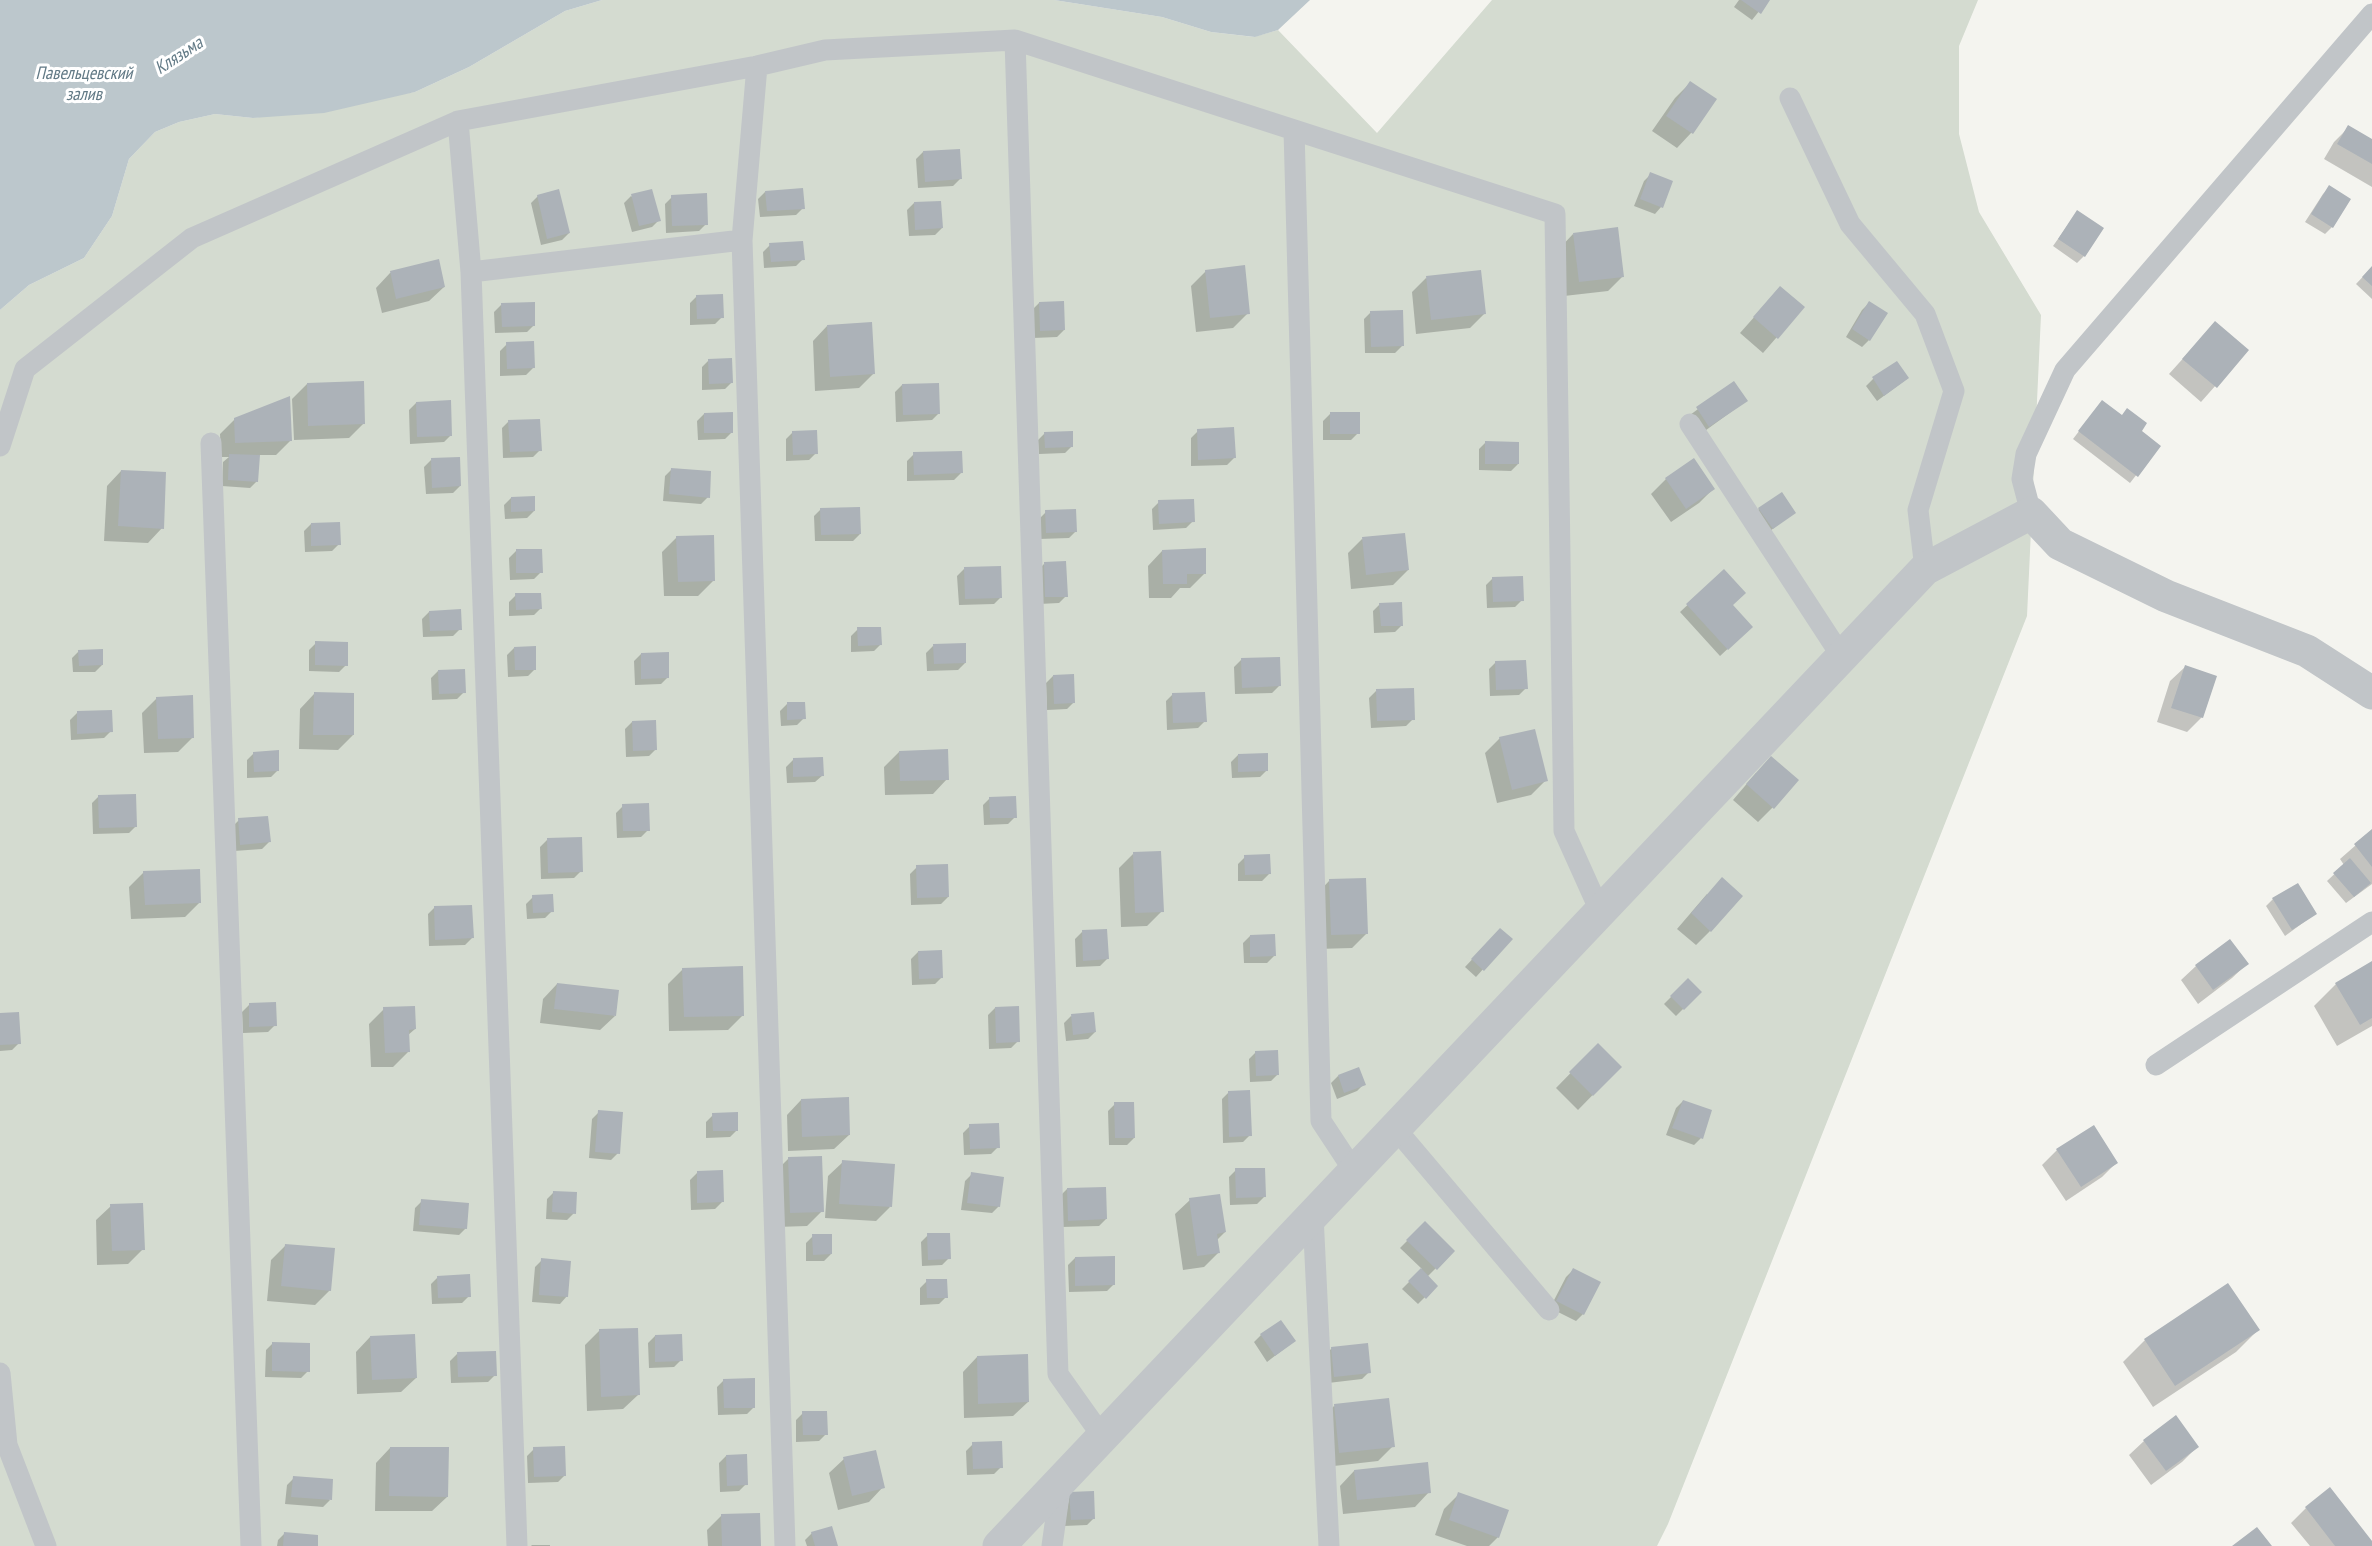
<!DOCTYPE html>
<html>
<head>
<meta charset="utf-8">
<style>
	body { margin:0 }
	canvas { display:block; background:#f4f4ef }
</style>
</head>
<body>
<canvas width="2372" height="1546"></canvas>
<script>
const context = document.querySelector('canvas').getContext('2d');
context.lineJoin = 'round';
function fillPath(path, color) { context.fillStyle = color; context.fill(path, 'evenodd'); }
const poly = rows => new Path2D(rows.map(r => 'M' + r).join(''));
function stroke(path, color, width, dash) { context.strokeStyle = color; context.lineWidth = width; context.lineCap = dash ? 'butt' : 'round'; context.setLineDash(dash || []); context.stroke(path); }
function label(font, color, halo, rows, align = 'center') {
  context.font = font + ' "PT Sans Narrow",sans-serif'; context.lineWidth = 6; context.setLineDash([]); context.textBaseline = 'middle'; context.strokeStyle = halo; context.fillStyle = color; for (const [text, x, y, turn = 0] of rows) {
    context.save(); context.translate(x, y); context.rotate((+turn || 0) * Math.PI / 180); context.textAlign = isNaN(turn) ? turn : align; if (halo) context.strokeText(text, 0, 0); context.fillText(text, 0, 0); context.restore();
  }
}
fillPath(poly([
	[602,0,1054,0,1162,17,1211,32,1254,37,1278,30,1377,133,1492,0,1978,0,1959,46,1959,134,1979,212,2041,315,2027,616,1668,1524,1657,1546,0,1546,0,310,29,285,84,258,112,216,129,159,155,132,179,122,215,114,253,118,415,92,469,67,565,11]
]), '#d4dbd0');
fillPath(poly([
	[0,0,602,0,565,11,469,67,415,92,324,113,253,118,215,114,179,122,155,132,129,159,112,216,84,258,29,285,0,310],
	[1054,0,1310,0,1278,30,1255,37,1211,32,1162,17]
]), '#bcc7cc');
fillPath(poly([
	[1739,0,1768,0,1752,20,1734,7],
	[1690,83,1715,100,1691,133,1677,148,1652,131,1675,98],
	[2349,127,2372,141,2372,187,2324,159,2334,142],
	[923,152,960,179,953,186,918,188,916,159],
	[1651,174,1661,207,1655,214,1634,206,1644,181],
	[2330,187,2349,199,2332,227,2325,234,2305,222,2323,194],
	[765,192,803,208,796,215,760,217,758,199],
	[538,196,569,233,562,240,541,245,531,203],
	[631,196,659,220,652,227,632,232,624,203],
	[672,197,706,224,699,231,666,233,665,204],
	[914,203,942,228,935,235,909,236,907,210],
	[2077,212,2084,256,2077,263,2053,246],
	[1573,234,1622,277,1608,291,1564,296,1559,249],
	[770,245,803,259,796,266,764,268,763,252],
	[438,261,444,287,429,301,382,313,376,288,390,273],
	[2372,267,2372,299,2356,284],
	[1206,271,1248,313,1233,328,1196,332,1191,286],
	[1426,278,1485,313,1470,328,1416,334,1412,292],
	[1780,288,1803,307,1763,353,1740,333],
	[697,296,722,317,715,324,690,325,690,303],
	[1039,303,1064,330,1057,337,1033,338,1032,310],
	[1869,303,1869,340,1862,347,1846,337,1862,310],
	[501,305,534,325,527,332,495,333,494,312],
	[1371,312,1402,346,1395,353,1365,353,1364,319],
	[2215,323,2247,350,2201,402,2169,374],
	[827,326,874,373,859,388,815,391,813,341],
	[507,344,533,368,526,375,500,376,500,351],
	[709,360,732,382,725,389,702,390,702,367],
	[1908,378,1877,401,1866,386,1873,379],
	[1733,383,1746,401,1702,433,1690,415],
	[307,384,364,423,349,438,294,440,292,399],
	[902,385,939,413,932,420,896,422,895,392],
	[416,403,451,435,444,442,410,444,409,410],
	[2096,409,2139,431,2159,446,2130,483,2073,439],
	[704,414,732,432,725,439,698,440,697,421],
	[1330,414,1358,433,1351,440,1323,440,1323,421],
	[235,419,291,440,276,455,258,455,257,481,250,488,222,486,223,462,229,457,221,457,220,434],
	[509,421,540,450,533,457,503,458,502,428],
	[1198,431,1234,458,1227,465,1191,466,1191,438],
	[793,432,816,453,809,460,786,461,786,439],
	[1045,433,1072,446,1065,453,1039,454,1038,440],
	[1486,442,1518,464,1511,471,1479,470,1479,449],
	[914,454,961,473,954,480,907,481,907,461],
	[431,460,460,486,453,493,426,494,424,467],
	[672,469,708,497,701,504,663,501,665,476],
	[121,471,162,528,148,543,104,541,107,486],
	[1666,479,1713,489,1699,503,1671,522,1651,494],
	[511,498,534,511,527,518,505,519,504,505],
	[1159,502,1193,521,1186,528,1153,530,1152,509],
	[821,509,860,534,853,541,815,541,814,516],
	[1759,509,1794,512,1765,535,1752,516],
	[1046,512,1076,531,1069,538,1039,539,1039,519],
	[311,524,339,544,332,551,305,552,304,531],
	[677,537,713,581,698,596,664,596,662,552],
	[1362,539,1408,570,1393,585,1351,589,1348,553],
	[516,551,541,572,534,579,510,580,509,558],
	[1162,551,1205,573,1190,588,1180,588,1171,598,1149,598,1148,566],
	[1044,564,1066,596,1059,603,1039,604,1037,571],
	[964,569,1001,597,994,604,959,605,957,576],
	[1724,571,1731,605,1751,627,1720,656,1680,612],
	[1493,578,1522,600,1515,607,1487,608,1486,585],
	[516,595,541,608,534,615,509,616,509,602],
	[1380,604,1402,625,1395,632,1374,633,1373,611],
	[429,612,460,629,453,636,423,637,422,619],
	[858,629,881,644,874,651,851,652,851,636],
	[316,643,346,665,339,672,309,671,309,650],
	[933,646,965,663,958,670,927,671,926,653],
	[514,648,535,669,528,676,508,677,507,655],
	[79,651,102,665,95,672,73,672,72,658],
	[641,654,668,677,661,684,635,685,634,661],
	[1241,660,1279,686,1272,693,1235,694,1234,667],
	[1496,662,1526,688,1519,695,1490,696,1489,669],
	[2185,667,2202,717,2187,732,2157,722,2170,681],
	[438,671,464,692,457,699,432,700,431,678],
	[1053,676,1074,702,1067,709,1047,710,1046,683],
	[1376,691,1413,719,1406,726,1371,728,1369,698],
	[314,694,353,735,338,750,299,749,300,709],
	[1173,694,1205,721,1198,728,1167,730,1166,701],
	[157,698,193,737,178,752,144,753,142,713],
	[787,704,804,718,797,725,781,726,780,711],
	[77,713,111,731,104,738,71,740,70,720],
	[632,722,656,749,649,756,626,757,625,729],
	[1500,738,1546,780,1531,795,1497,803,1485,753],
	[899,752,947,779,933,794,885,795,884,767],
	[254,753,278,770,271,777,247,778,247,760],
	[1238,755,1267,770,1260,777,1232,778,1231,762],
	[793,760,823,775,815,782,787,783,786,767],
	[1756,773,1773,807,1758,822,1733,800],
	[99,796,136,826,129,833,93,834,92,803],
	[990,798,1015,817,1008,824,984,825,983,805],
	[623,806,648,830,641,837,617,838,616,813],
	[239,820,269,842,262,849,234,851,232,827],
	[2372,831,2372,884,2346,903,2327,881,2344,865,2340,859],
	[547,840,581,871,574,878,541,879,540,847],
	[1133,854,1162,911,1147,926,1121,927,1119,868],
	[1245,857,1269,874,1262,881,1238,881,1238,864],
	[917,867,948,897,941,904,911,905,910,874],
	[144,872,200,902,185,917,131,919,129,887],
	[1329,881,1367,933,1352,948,1317,949,1315,896],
	[1707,894,1710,931,1696,945,1677,929],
	[533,897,552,911,545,918,527,919,526,904],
	[2273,899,2315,914,2285,936,2266,906],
	[435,907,472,938,465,945,429,946,428,914],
	[1082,932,1107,959,1100,966,1076,967,1075,939],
	[1250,936,1274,956,1267,963,1244,963,1243,943],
	[1493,937,1510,939,1476,977,1465,967],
	[918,952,942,977,935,984,912,985,911,959],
	[2372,963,2372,1026,2337,1046,2314,1006,2336,984],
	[2247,964,2232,978,2198,1004,2181,980,2196,966],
	[683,969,743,1015,728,1030,669,1031,668,984],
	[1688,980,1700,992,1676,1016,1664,1004],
	[557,984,615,1016,600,1030,540,1023,543,999],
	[249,1005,275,1025,268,1032,243,1033,242,1012],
	[995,1008,1018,1041,1011,1048,989,1049,988,1015],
	[384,1009,415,1029,407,1036,408,1052,393,1067,371,1067,369,1024],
	[0,1014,19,1043,12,1050,0,1051],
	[1071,1016,1095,1032,1088,1039,1066,1041,1064,1023],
	[1598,1045,1620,1067,1578,1110,1556,1088],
	[1256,1052,1278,1074,1271,1081,1250,1082,1249,1059],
	[1338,1076,1364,1084,1357,1091,1337,1099,1331,1083],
	[1229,1092,1250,1135,1243,1142,1223,1143,1222,1099],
	[801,1100,849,1135,834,1149,788,1151,787,1115],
	[1683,1101,1701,1138,1694,1145,1666,1135,1676,1108],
	[1115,1104,1134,1138,1127,1145,1109,1145,1108,1111],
	[599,1112,618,1153,611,1160,589,1158,592,1119],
	[713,1115,737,1130,730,1137,706,1138,706,1122],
	[970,1126,998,1147,991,1154,964,1155,963,1133],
	[2057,1150,2117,1162,2102,1177,2066,1201,2042,1165],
	[789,1158,822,1211,807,1226,776,1227,774,1173],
	[843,1162,890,1207,876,1221,825,1218,828,1176],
	[1236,1170,1264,1197,1257,1204,1230,1205,1229,1177],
	[697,1173,722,1202,715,1209,691,1210,690,1180],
	[972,1174,999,1206,992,1213,961,1210,965,1181],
	[1067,1189,1106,1219,1099,1226,1061,1227,1060,1196],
	[554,1192,574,1213,567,1220,546,1219,547,1199],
	[1190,1200,1225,1232,1217,1240,1219,1252,1204,1267,1183,1270,1175,1214],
	[422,1201,466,1228,459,1235,413,1231,415,1208],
	[111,1206,143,1249,128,1264,97,1265,96,1220],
	[1425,1223,1453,1251,1427,1277,1436,1286,1418,1304,1402,1289,1422,1269,1400,1248],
	[928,1235,949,1258,942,1265,922,1266,921,1242],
	[813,1236,831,1254,824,1261,806,1261,806,1243],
	[286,1245,330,1290,315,1305,267,1301,271,1260],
	[1075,1258,1114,1284,1107,1291,1069,1292,1068,1265],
	[542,1260,567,1296,560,1304,532,1302,535,1267],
	[1573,1270,1583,1314,1576,1321,1550,1308,1566,1277],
	[438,1277,469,1296,462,1303,432,1304,431,1284],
	[927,1281,946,1297,939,1304,920,1305,920,1288],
	[600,1330,638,1395,623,1409,587,1411,585,1345],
	[2258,1330,2236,1352,2153,1407,2123,1362,2145,1340],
	[1261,1335,1294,1341,1267,1362,1254,1342],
	[655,1336,681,1360,674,1367,649,1368,648,1343],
	[370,1337,416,1378,401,1392,357,1394,356,1352],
	[273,1343,308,1371,301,1378,265,1377,266,1350],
	[1332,1348,1369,1372,1362,1379,1328,1383,1325,1355],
	[457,1354,495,1375,488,1382,451,1383,450,1361],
	[977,1357,1028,1402,1013,1416,964,1418,963,1372],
	[724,1380,754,1407,747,1414,718,1415,717,1387],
	[1334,1406,1393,1446,1378,1461,1325,1467,1320,1421],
	[803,1413,826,1434,819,1441,796,1442,796,1420],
	[2175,1417,2197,1447,2182,1462,2151,1485,2129,1455,2144,1441],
	[973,1444,1001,1467,994,1474,967,1475,966,1451],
	[390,1448,447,1497,432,1511,375,1511,376,1463],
	[534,1449,565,1475,558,1482,528,1483,527,1456],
	[726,1456,746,1484,739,1491,720,1492,719,1463],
	[844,1459,883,1487,869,1502,838,1510,829,1473],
	[1354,1471,1429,1492,1415,1507,1343,1514,1340,1486],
	[294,1478,330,1500,323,1507,285,1504,287,1485],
	[1070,1493,1094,1518,1087,1525,1064,1526],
	[1459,1494,1498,1537,1489,1546,1467,1546,1435,1535,1444,1509],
	[2306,1508,2372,1544,2372,1546,2310,1546,2291,1523],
	[722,1515,759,1546,708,1546,707,1530],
	[285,1533,316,1546,277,1546,278,1540],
	[812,1533,837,1546,807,1546,805,1540],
	[532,1545,550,1545,550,1546,531,1546]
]), '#0003');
fillPath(poly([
	[1741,0,1770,0,1761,14],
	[1690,81,1717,99,1693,134,1666,116],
	[2348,125,2372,139,2372,164,2337,144],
	[960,149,962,179,925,182,923,151],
	[1650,172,1673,181,1663,208,1640,199],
	[2329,185,2351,199,2333,228,2311,214],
	[803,188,805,209,767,211,765,191],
	[559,189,570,233,547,239,537,195],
	[652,189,661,221,639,226,631,194],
	[707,193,708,225,672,226,671,195],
	[941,201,943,228,915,230,914,202],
	[2077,210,2104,228,2085,257,2058,239],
	[1618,227,1624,277,1579,282,1573,233],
	[803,241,805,260,771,262,769,243],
	[439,259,445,287,396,299,390,271],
	[1245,265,1250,314,1210,318,1205,270],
	[2372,266,2372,286,2362,277],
	[1481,270,1486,314,1431,320,1426,276],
	[1780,286,1805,307,1778,339,1753,317],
	[723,294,724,318,697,319,696,295],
	[1064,301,1065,330,1040,331,1039,302],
	[1869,301,1888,313,1870,341,1852,329],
	[535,302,535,326,502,327,501,303],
	[1403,310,1404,346,1371,347,1370,311],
	[2215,321,2249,350,2217,388,2182,359],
	[872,322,875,374,830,377,827,325],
	[534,341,535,368,507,369,506,342],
	[732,358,733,383,709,384,708,359],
	[1897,361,1909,378,1884,396,1872,377],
	[364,381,365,424,308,426,307,383],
	[1734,381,1748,401,1709,427,1696,407],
	[939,383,940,414,903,415,902,384],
	[290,396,292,441,235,443,234,418],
	[451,400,452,436,417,437,416,402],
	[2102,400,2122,415,2127,408,2147,423,2142,431,2161,446,2138,477,2078,431],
	[733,412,733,433,704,433,704,413],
	[1330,412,1360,412,1360,434,1330,434],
	[540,419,542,451,510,452,508,420],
	[1234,427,1236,458,1198,460,1197,429],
	[817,430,818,454,793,455,792,431],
	[1073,431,1073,447,1045,448,1044,432],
	[1485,441,1519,442,1519,464,1485,464],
	[962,451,963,473,914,475,913,452],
	[229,454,260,455,258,482,228,480],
	[460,457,461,486,432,488,431,458],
	[1694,458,1715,489,1686,509,1665,478],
	[671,468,711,471,710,498,669,494],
	[121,470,166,472,164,529,118,526],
	[1782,492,1796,513,1773,529,1758,508],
	[535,496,535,511,511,512,511,497],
	[1194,499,1195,522,1159,524,1158,500],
	[860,507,861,534,821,535,820,508],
	[1076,509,1077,532,1046,533,1045,510],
	[340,522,341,545,311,546,311,523],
	[1405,533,1409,570,1366,575,1362,537],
	[714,535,715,581,678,582,676,536],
	[1206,548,1206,574,1187,574,1187,584,1163,584,1162,550],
	[516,549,542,549,543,573,516,573],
	[1066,561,1068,597,1045,597,1044,562],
	[1001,566,1002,598,965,599,964,567],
	[1724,569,1746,593,1733,605,1753,627,1728,650,1686,604],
	[1523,576,1524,601,1493,602,1492,577],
	[515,593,541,593,542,609,516,610],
	[1402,602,1403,626,1381,626,1379,603],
	[461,609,462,630,430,631,429,611],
	[857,627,881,627,882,645,858,646],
	[315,641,348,642,348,666,315,665],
	[966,643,966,663,934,664,933,644],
	[536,646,536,670,515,670,514,647],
	[103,649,103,665,79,666,78,650],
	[669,652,669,678,641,679,641,653],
	[1280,657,1281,686,1242,688,1241,658],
	[1526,660,1528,689,1496,690,1495,661],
	[2185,665,2217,676,2203,718,2171,708],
	[465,669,466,693,439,694,438,670],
	[1074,674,1075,703,1054,704,1053,675],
	[1414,688,1415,720,1377,721,1376,689],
	[314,692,354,693,354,735,313,735],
	[1205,692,1207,722,1173,723,1172,693],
	[193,695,194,738,158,739,156,697],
	[787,702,805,702,806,719,787,720],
	[112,710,113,732,77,734,77,711],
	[656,720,657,750,633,751,632,721],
	[1535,729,1548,781,1512,790,1499,737],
	[948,749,949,780,900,781,899,751],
	[279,750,279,771,254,772,253,752],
	[1268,753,1268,771,1238,772,1238,754],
	[1771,756,1799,780,1774,809,1746,784],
	[823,757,824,776,793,777,793,758],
	[136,794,137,827,99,828,98,795],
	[1016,796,1017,818,990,818,989,797],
	[649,803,650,831,623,831,622,804],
	[268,816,271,842,240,845,238,818],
	[2372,829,2372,867,2354,844],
	[582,837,583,872,548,873,547,838],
	[1161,851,1164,912,1135,913,1133,852],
	[1270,854,1271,874,1245,875,1244,855],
	[2350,858,2371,883,2354,897,2333,873],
	[948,864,949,897,917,898,916,865],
	[200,869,201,903,145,905,143,871],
	[1722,877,1743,896,1711,932,1691,913],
	[1366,878,1368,934,1331,935,1329,879],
	[2298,883,2317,914,2292,930,2272,898],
	[553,894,554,912,533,913,532,895],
	[472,905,474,938,435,940,434,906],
	[1500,928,1513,939,1484,971,1471,959],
	[1107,929,1109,959,1083,961,1082,930],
	[1275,934,1276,956,1250,957,1250,935],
	[2230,939,2249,964,2213,990,2195,965],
	[942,950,943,978,919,979,918,951],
	[2372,961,2372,1018,2360,1025,2335,983],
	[743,966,744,1016,684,1017,682,968],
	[1688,978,1702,992,1684,1010,1670,996],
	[557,983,619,990,616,1016,554,1009],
	[276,1002,277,1026,249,1027,249,1003],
	[415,1006,416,1029,409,1030,410,1052,385,1053,383,1007],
	[1019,1006,1020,1042,996,1043,995,1007],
	[19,1012,21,1044,0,1045,0,1013],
	[1094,1012,1096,1032,1073,1035,1071,1014],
	[1598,1043,1622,1067,1593,1096,1569,1072],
	[1278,1050,1279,1075,1256,1076,1255,1051],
	[1359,1067,1366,1085,1344,1093,1338,1075],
	[1250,1090,1252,1136,1229,1137,1228,1091],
	[849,1097,850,1135,802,1137,801,1099],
	[1683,1100,1712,1110,1703,1139,1672,1128],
	[1114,1102,1134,1102,1135,1138,1115,1138],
	[598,1110,623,1112,620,1154,595,1152],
	[738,1112,738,1131,713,1131,712,1113],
	[999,1123,1000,1148,970,1149,969,1124],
	[2094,1125,2118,1163,2081,1187,2056,1149],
	[822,1156,824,1212,790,1213,788,1157],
	[842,1160,895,1164,892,1207,839,1204],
	[1235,1168,1265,1168,1266,1197,1236,1198],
	[723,1170,724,1202,697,1203,697,1171],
	[971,1172,1004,1177,1000,1207,967,1203],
	[1106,1187,1107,1219,1068,1221,1067,1188],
	[553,1191,577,1192,576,1214,552,1212],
	[1220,1194,1226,1232,1217,1234,1220,1253,1197,1256,1189,1198],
	[421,1199,469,1203,467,1229,419,1225],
	[143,1203,145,1250,112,1251,110,1204],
	[1425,1221,1455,1251,1437,1270,1406,1240],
	[927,1233,950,1233,951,1259,928,1260],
	[812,1234,832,1234,832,1254,813,1255],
	[285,1244,335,1248,331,1291,281,1286],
	[1115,1256,1115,1285,1075,1286,1075,1257],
	[541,1258,571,1261,568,1297,539,1295],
	[1421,1268,1438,1286,1426,1299,1408,1281],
	[1573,1268,1601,1282,1584,1315,1556,1301],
	[470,1274,471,1297,438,1298,437,1276],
	[926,1279,947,1279,948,1298,927,1298],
	[2228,1283,2260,1330,2175,1386,2144,1339],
	[1281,1320,1296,1341,1275,1356,1260,1334],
	[638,1328,640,1395,601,1397,599,1329],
	[415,1334,417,1378,372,1380,370,1336],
	[682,1334,683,1361,655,1362,655,1335],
	[272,1342,310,1343,310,1372,272,1371],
	[1368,1343,1371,1373,1334,1377,1331,1347],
	[496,1351,497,1376,458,1377,457,1352],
	[1028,1354,1029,1402,978,1404,977,1356],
	[755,1378,755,1408,724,1408,723,1379],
	[1389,1398,1395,1447,1339,1453,1334,1404],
	[802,1411,827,1411,828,1435,803,1435],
	[2176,1415,2199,1447,2166,1471,2143,1440],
	[1002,1441,1003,1468,973,1469,972,1442],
	[565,1446,566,1476,534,1477,533,1447],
	[390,1447,449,1447,448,1497,389,1496],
	[876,1450,885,1488,852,1496,843,1457],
	[747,1454,748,1485,727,1486,726,1455],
	[1428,1462,1431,1493,1357,1500,1354,1470],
	[293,1476,333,1479,332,1500,291,1497],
	[2330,1487,2372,1541,2372,1546,2335,1546,2305,1507],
	[1094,1491,1095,1519,1071,1520,1069,1492],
	[1458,1492,1509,1510,1499,1538,1449,1520],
	[760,1513,761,1546,722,1546,721,1514],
	[832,1526,838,1546,815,1546,811,1532],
	[2257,1527,2272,1546,2232,1546],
	[284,1532,318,1535,318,1546,283,1546]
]), '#acb2b8');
stroke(poly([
	[1015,40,1058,1374,1102,1436],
	[757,66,742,240,785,1546],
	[1790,98,1850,224,1925,314,1954,391,1918,510,1925,569],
	[458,121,471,272,517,1546],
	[1294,130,1321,1121,1354,1171],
	[471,272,742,240],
	[1690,424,1842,657],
	[211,443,251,1546],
	[0,446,25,369,192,238,458,121,757,66,825,50,1015,40,1555,214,1564,831,1600,911],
	[2031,513,2022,479,2026,454,2065,370,2372,14],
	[2156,1065,2372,922],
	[1395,1128,1549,1310],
	[1313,1215,1329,1546],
	[0,1373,7,1445,46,1546],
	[1052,1546,1061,1481]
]), '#c1c5c8', 21);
stroke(poly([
	[999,1546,1925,569,2031,513,2060,544,2166,596,2307,651,2372,693]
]), '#c1c5c8', 33);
label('italic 18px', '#627a86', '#fff', [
	["Клязьма",179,56,-33],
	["Павельцевский",84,74],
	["залив",84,95]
]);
</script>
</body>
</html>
